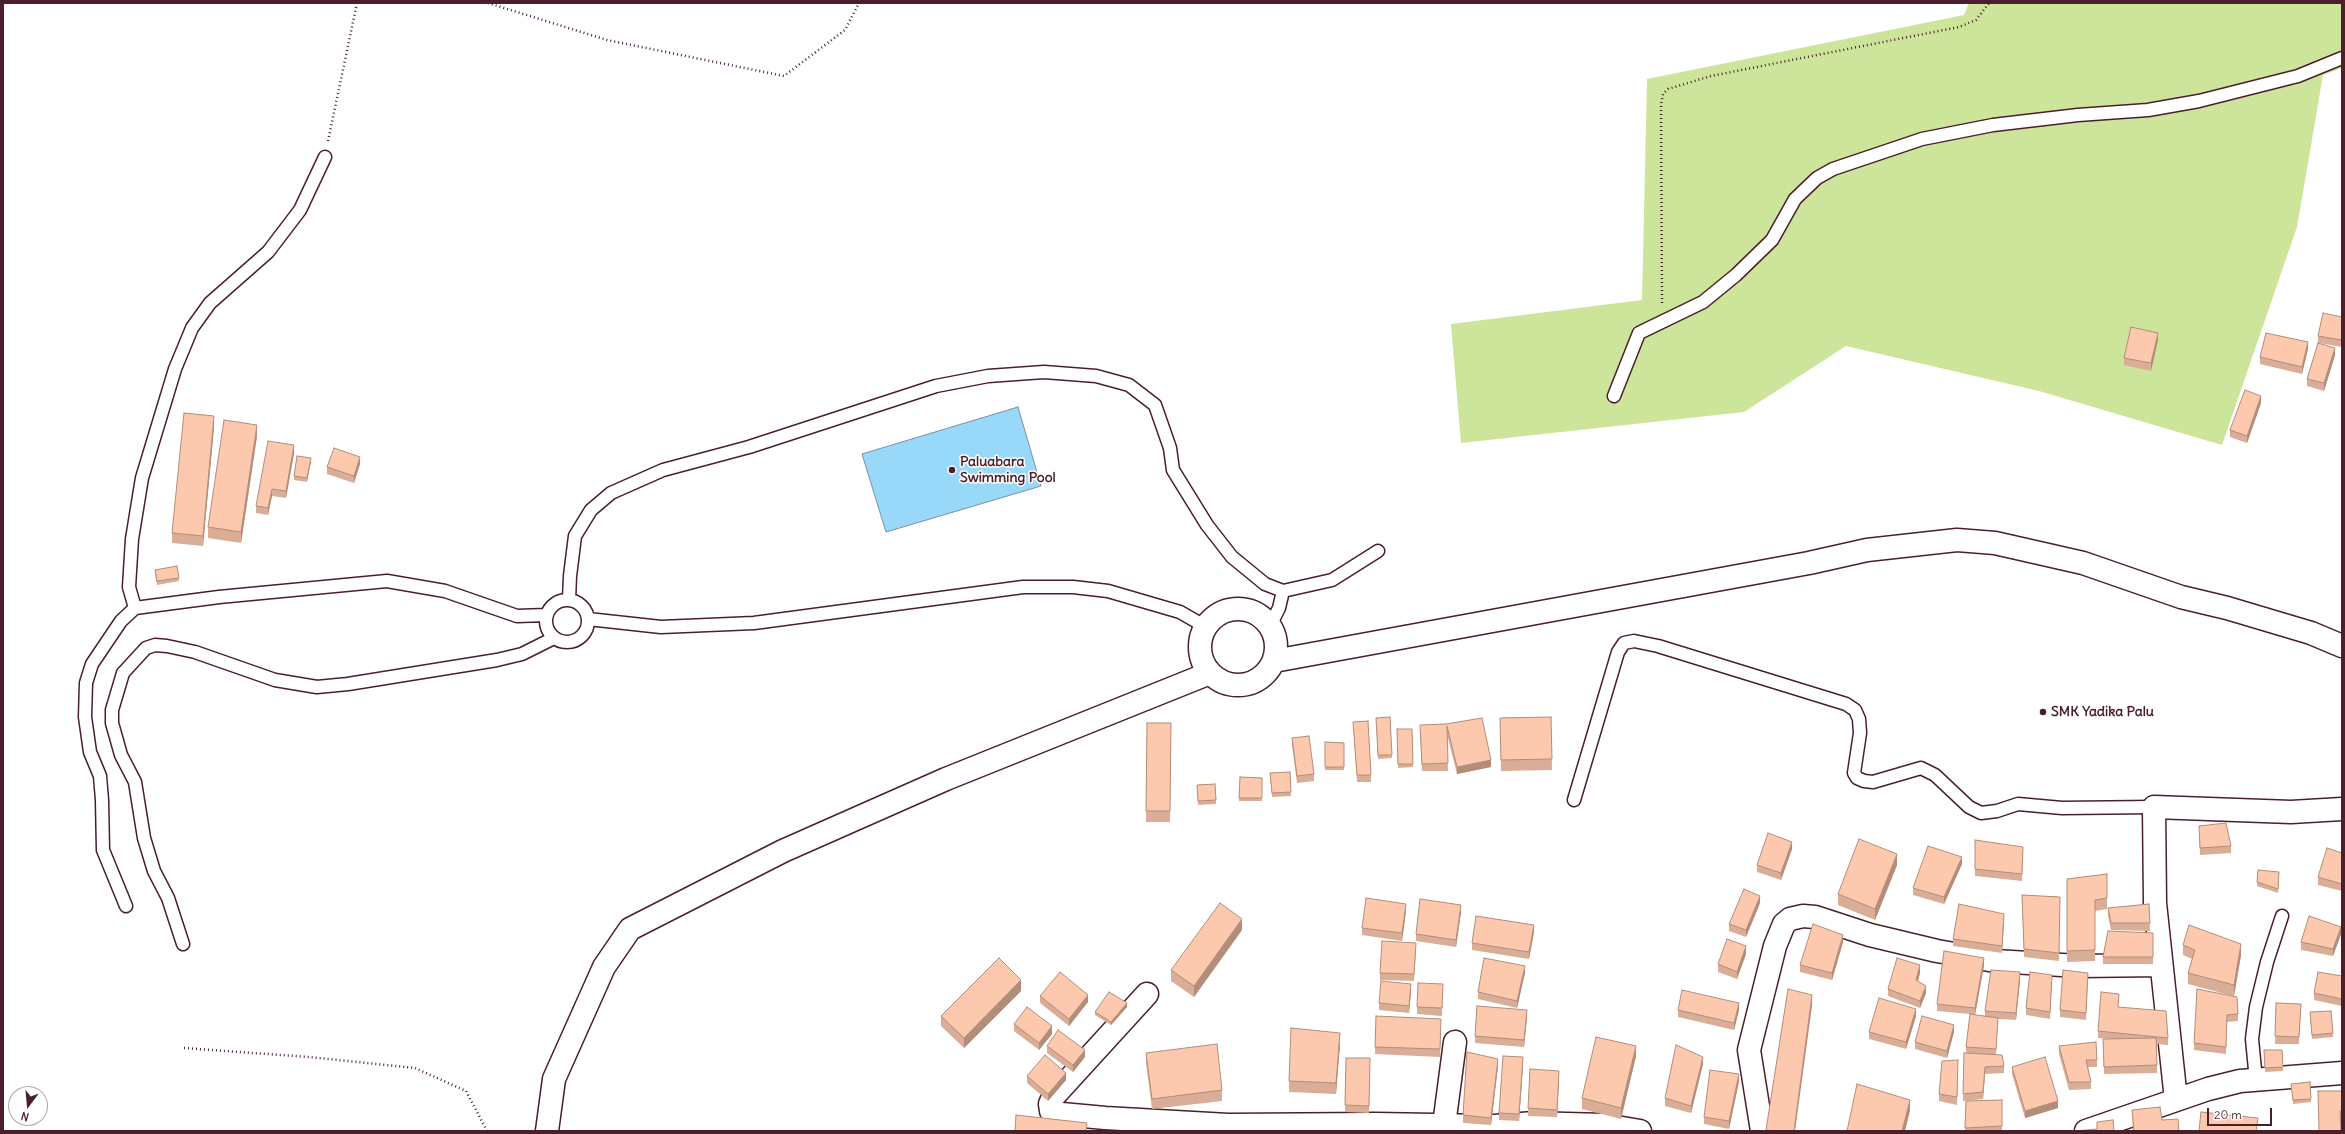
<!DOCTYPE html>
<html>
<head>
<meta charset="utf-8">
<style>
	body { margin:0 }
	#map { position:relative; width:2345px; height:1134px; overflow:hidden; background:#fff; font-family:Delius,sans-serif }
	canvas { display:block }
	.frame { position:absolute; inset:0; border:4px solid #4a1f2b; pointer-events:none }
	.north { position:absolute; left:8px; top:1086px; width:40px; height:40px; box-sizing:border-box; background:#fff; border:1px solid #b7a5aa; border-radius:50%; rotate:196deg; font-size:11px; font-weight:700; line-height:16px; text-align:center; color:#4a1f2b }
	.north::after { content:''; display:block; margin:auto; width:14px; height:18px; background:#4a1f2b; clip-path:polygon(50% 0,100% 100%,50% 72%,0 100%) }
	.scale { position:absolute; left:2207px; top:1108px; width:65px; height:18px; box-sizing:border-box; border:2px solid #4a1f2b; border-top:0; padding-left:5px; font-size:12px; line-height:14px; white-space:nowrap; color:#4a1f2b; -webkit-text-stroke:3px #fff; paint-order:stroke }
</style>
</head>
<body>
<div id="map">
<canvas width="2345" height="1134"></canvas>
<div class="frame"></div>
<div class="north">N</div>
<div class="scale">20 m</div>
</div>
<script>
const context = document.querySelector('canvas').getContext('2d');
context.lineJoin = 'round';
function fillPath(path, color) { context.fillStyle = color; context.fill(path, 'evenodd'); }
const poly = rows => new Path2D(rows.map(r => 'M' + r).join(''));
function stroke(path, color, width, dash) { context.strokeStyle = color; context.lineWidth = width; context.lineCap = dash ? 'butt' : 'round'; context.setLineDash(dash || []); context.stroke(path); }
function label(font, color, halo, rows, align = 'center') {
  context.font = font + ' Delius,sans-serif'; context.lineWidth = 3; context.setLineDash([]); context.textBaseline = 'middle'; context.strokeStyle = halo; context.fillStyle = color; for (const [text, x, y, turn = 0] of rows) {
    context.save(); context.translate(x, y); context.rotate((+turn || 0) * Math.PI / 180); context.textAlign = isNaN(turn) ? turn : align; if (halo) context.strokeText(text, 0, 0); context.fillText(text, 0, 0); context.restore();
  }
}
fillPath(poly([
	[1969,3,2342,3,2342,68,2323,75,2297,227,2222,445,2039,391,1846,346,1744,412,1461,443,1451,324,1642,300,1647,79,1964,15]
]), '#cde59a');
const water = poly([
	[1018,407,1041,486,886,532,862,454,1018,407]
]);
fillPath(water, '#98d9fa');
stroke(water, '#798fa7', 1);
const lane = poly([
	[1614,396,1639,333,1703,302,1736,275,1772,240,1795,199,1817,178,1833,169,1922,139,1993,125,2078,115,2148,110,2199,101,2298,76,2342,58],
	'546 621a21 21 0 1 1 42 0a21 21 0 1 1-42 0Z',
	[569,600,570,576,575,536,591,510,611,493,663,470,749,447,936,386,988,376,1044,372,1096,376,1129,385,1155,405,1170,448,1173,470,1207,525,1232,557,1265,584,1283,591],
	[135,608,129,587,132,539,142,478,175,369,192,328,210,303,268,252,300,210,325,157],
	[588,619,661,627,754,623,1023,587,1073,587,1108,591,1180,612,1206,627],
	[1270,626,1279,608,1283,591,1332,580,1378,551],
	[1574,800,1618,652,1624,643,1634,641,1658,646,1846,704,1855,710,1859,719,1860,733,1854,773,1857,778,1864,781,1873,782,1921,768,1935,775,1969,807,1981,813,1997,811,2018,804,2062,808,2154,807],
	[126,906,103,850,102,800,100,776,90,752,85,717,86,683,92,664,121,621,135,608,219,597,387,581,445,591,517,616,546,615],
	[183,944,168,898,154,871,144,838,135,782,121,755,112,723,112,710,123,673,146,648,155,645,167,646,195,652,275,680,317,687,348,684,497,660,522,654,554,638],
	[2256,1080,2252,1039,2256,1007,2267,962,2282,916]
]);
const street = poly([
	'1200 647a38 38 0 1 1 76 0a38 38 0 1 1-76 0Z',
	[1274,661,1809,563,1867,550,1957,540,1995,543,2083,563,2181,597,2227,608,2311,633,2342,646],
	[1147,994,1053,1097,1050,1104,1051,1111,1062,1114,1105,1118,1228,1125,1375,1124,1495,1126,1534,1123,1566,1124,1605,1125,1640,1131],
	[2176,1100,2155,903,2154,807,2291,812,2342,809],
	[1444,1125,1455,1042],
	[547,1131,554,1079,604,967,630,929,783,851,946,779,1210,673],
	[1762,1131,1749,1050,1775,946,1784,924,1790,919,1803,916,1815,917,1870,935,1937,951,1995,961,2079,966,2160,965],
	[2086,1131,2208,1089,2240,1081,2342,1073]
]);
stroke(lane, '#4a1f2b', 15);
stroke(street, '#4a1f2b', 25);
stroke(poly([
	[488,3,607,40,784,76,845,30,859,3],
	[328,141,357,3],
	[1662,303,1661,105,1663,94,1668,89,1711,76,1959,27,1976,20,1989,3],
	[184,1048,309,1057,415,1068,466,1091,487,1131]
]), '#4a1f2b', 2.5, [1, 3]);
stroke(lane, '#fff', 12);
stroke(street, '#fff', 22);
fillPath(poly([
	[2342,317,2342,347,2319,343,2335,355,2324,391,2307,386,2307,379,2318,343,2318,336],
	[2158,340,2151,371,2124,365,2124,358],
	[2308,349,2302,374,2260,364,2260,357],
	[2261,403,2247,443,2230,437,2230,430],
	[214,427,203,546,172,543,172,533],
	[257,436,241,543,208,538,208,527],
	[294,453,286,498,272,496,268,515,256,513,256,506],
	[311,461,307,482,294,480,294,476],
	[360,464,354,483,327,474,327,467],
	[155,570,179,578,179,581,157,585,155,574],
	[1390,717,1392,758,1378,759,1376,718],
	[1551,717,1552,770,1501,771,1500,718],
	[1353,722,1371,775,1371,782,1357,782],
	[1147,723,1171,723,1170,822,1146,822],
	[1446,724,1491,767,1457,774,1447,734,1448,771,1422,771,1420,732],
	[1397,729,1412,729,1413,767,1398,768],
	[1292,738,1314,774,1314,781,1297,783,1292,745],
	[1325,742,1344,743,1344,770,1325,770],
	[1290,772,1291,796,1272,797,1270,773],
	[1240,777,1262,778,1262,801,1239,801],
	[1215,784,1216,804,1198,805,1197,785],
	[2199,826,2231,846,2231,853,2200,855],
	[1975,840,2023,854,2022,881,1975,876],
	[1792,849,1781,880,1757,872,1757,865],
	[2342,853,2342,891,2318,885,2318,877],
	[1962,864,1944,904,1913,895,1913,888],
	[1897,865,1875,920,1838,905,1838,894],
	[2279,872,2278,893,2257,886,2257,882],
	[2107,874,2107,909,2095,911,2095,961,2067,962,2067,879],
	[2022,895,2060,897,2059,961,2024,957],
	[1760,903,1746,937,1729,931,1729,924],
	[2149,904,2150,931,2111,930,2108,916,2108,908],
	[1406,911,1402,941,1362,935,1362,928],
	[1461,912,1456,947,1416,941,1416,934],
	[2004,921,2002,953,1953,946,1953,939],
	[1242,930,1194,997,1171,981,1171,970],
	[1534,932,1529,959,1472,950,1472,943],
	[2153,933,2153,964,2103,964,2103,957],
	[2341,934,2333,956,2301,950,2301,942],
	[1843,942,1832,980,1800,972,1800,965],
	[2183,945,2241,955,2234,996,2238,1014,2238,1021,2227,1022,2226,1054,2194,1050,2194,1043,2233,996,2188,984,2188,973,2192,959,2183,955],
	[1416,950,1414,981,1380,980,1380,973],
	[1746,954,1737,979,1718,972,1718,964],
	[1984,965,1975,1015,1985,1016,1985,1011,2020,980,2016,1020,1998,1019,1996,1055,2004,1066,2004,1073,1985,1074,1983,1099,1963,1101,1964,1053,1966,1053,1966,1047,1970,1014,1937,1011,1937,1004],
	[1525,973,1517,1008,1478,999,1478,992],
	[1920,973,1918,981,1926,993,1920,1008,1888,996,1888,989],
	[2342,976,2342,1006,2314,1000,2314,993],
	[2088,980,2086,1020,2060,1017,2060,1010],
	[2052,982,2050,1019,2026,1015,2026,1008],
	[1443,984,1442,1016,1417,1014,1417,1007],
	[1021,991,964,1048,941,1026,941,1016],
	[1411,991,1409,1013,1379,1010,1379,1003],
	[1040,996,1088,1002,1069,1026,1040,1003],
	[2276,1003,2301,1004,2299,1044,2275,1044],
	[1127,1007,1111,1025,1095,1015,1095,1012],
	[2119,1007,2168,1038,2168,1045,2157,1044,2157,1073,2104,1074,2103,1039,2112,1039,2098,1038,2098,1031],
	[1678,1010,1739,1010,1734,1030,1678,1017],
	[1916,1016,1906,1049,1869,1039,1869,1032],
	[2310,1016,2333,1033,2333,1037,2312,1039],
	[1527,1017,1524,1047,1475,1043,1475,1036],
	[1014,1024,1052,1034,1039,1050,1014,1031],
	[1441,1027,1440,1057,1375,1054,1375,1047],
	[1954,1032,1947,1058,1915,1049,1915,1042],
	[1340,1044,1336,1094,1289,1092,1289,1081],
	[1047,1046,1085,1057,1073,1072,1047,1053],
	[2059,1046,2097,1060,2097,1067,2088,1067,2091,1082,2091,1089,2069,1090,2059,1054],
	[2264,1050,2282,1050,2283,1071,2265,1072],
	[1146,1053,1222,1090,1222,1101,1152,1109,1146,1063],
	[1636,1056,1621,1119,1582,1109,1582,1098],
	[1346,1058,1370,1058,1369,1113,1345,1112],
	[1958,1060,1957,1105,1939,1101,1939,1094],
	[1703,1064,1691,1113,1665,1106,1665,1098],
	[1523,1065,1519,1121,1499,1120,1499,1113],
	[1498,1066,1491,1125,1463,1123,1463,1115],
	[2012,1067,2058,1108,2025,1118,2012,1074],
	[1027,1076,1066,1080,1048,1101,1027,1083],
	[1559,1078,1557,1117,1528,1116,1528,1108],
	[1739,1081,1729,1129,1704,1124,1704,1117],
	[2291,1084,2311,1099,2311,1102,2293,1104],
	[2342,1091,2342,1118,2340,1118,2319,1131],
	[2002,1100,2002,1131,1965,1131,1966,1101],
	[2132,1110,2162,1120,2179,1131,2133,1131]
]), '#daad96');
fillPath(poly([
	[2158,333,2158,340,2151,371,2151,363],
	[2308,342,2308,349,2302,374,2302,367],
	[2335,348,2335,355,2324,391,2324,383],
	[2261,396,2261,403,2247,443,2247,436],
	[214,416,214,427,203,546,203,536],
	[257,425,257,436,241,543,241,532],
	[294,445,294,453,286,498,286,491],
	[360,457,360,464,354,483,354,476],
	[311,458,311,461,307,482,307,478],
	[272,489,272,496,268,515,268,508],
	[1491,760,1491,767,1457,774,1457,767],
	[1792,842,1792,849,1781,880,1781,873],
	[1897,854,1897,865,1875,920,1875,909],
	[1962,857,1962,864,1944,904,1944,897],
	[1760,896,1760,903,1746,937,1746,930],
	[1406,904,1406,911,1402,941,1402,933],
	[1461,905,1461,912,1456,947,1456,940],
	[2004,914,2004,921,2002,953,2002,946],
	[1242,919,1242,930,1194,997,1194,986],
	[1534,925,1534,932,1529,959,1529,952],
	[2341,927,2341,934,2333,956,2333,949],
	[1843,935,1843,942,1832,980,1832,973],
	[2241,944,2241,955,2234,996,2234,985],
	[1746,946,1746,954,1737,979,1737,972],
	[1984,958,1984,965,1975,1015,1975,1008],
	[1920,965,1920,973,1916,987,1916,980],
	[1525,966,1525,973,1517,1008,1517,1001],
	[2020,972,2020,980,2016,1020,2016,1013],
	[1021,980,1021,991,964,1048,964,1038],
	[1411,984,1411,991,1409,1013,1409,1006],
	[1926,986,1926,993,1920,1008,1920,1001],
	[1088,995,1088,1002,1069,1026,1069,1019],
	[1812,995,1812,1006,1795,1131,1794,1131],
	[1127,1003,1127,1007,1111,1025,1111,1022],
	[1739,1003,1739,1010,1734,1030,1734,1023],
	[1916,1009,1916,1016,1906,1049,1906,1042],
	[1527,1010,1527,1017,1524,1047,1524,1040],
	[1954,1025,1954,1032,1947,1058,1947,1051],
	[1052,1026,1052,1034,1039,1050,1039,1043],
	[1340,1033,1340,1044,1336,1094,1336,1083],
	[1636,1046,1636,1056,1621,1119,1621,1108],
	[1085,1050,1085,1057,1073,1072,1073,1065],
	[1523,1057,1523,1065,1519,1121,1519,1114],
	[1703,1057,1703,1064,1691,1113,1691,1106],
	[1498,1059,1498,1066,1491,1125,1491,1118],
	[1985,1067,1985,1074,1983,1099,1983,1092],
	[1559,1071,1559,1078,1557,1117,1557,1110],
	[1066,1073,1066,1080,1048,1101,1048,1094],
	[1739,1074,1739,1081,1729,1129,1729,1121],
	[1910,1100,1910,1111,1905,1131,1902,1131],
	[2058,1101,2058,1108,2025,1118,2025,1111]
]), '#b18d7a');
const building = poly([
	[2323,313,2342,317,2342,340,2318,336,2323,313],
	[2131,327,2158,333,2151,363,2124,358,2131,327],
	[2266,333,2308,342,2302,367,2260,357,2266,333],
	[2318,343,2335,348,2324,383,2307,379,2318,343],
	[2245,390,2261,396,2247,436,2230,430,2245,390],
	[184,413,214,416,203,536,172,533,184,413],
	[224,420,257,425,241,532,208,527,224,420],
	[268,441,294,445,286,491,272,489,268,508,256,506,268,441],
	[334,448,360,457,354,476,327,467,334,448],
	[297,456,311,458,307,478,294,476,297,456],
	[177,566,179,578,157,581,155,570,177,566],
	[1390,717,1392,755,1378,755,1376,718,1390,717],
	[1551,717,1552,759,1501,760,1500,718,1551,717],
	[1482,718,1491,760,1457,767,1447,726,1448,763,1422,764,1420,725,1446,724,1482,718],
	[1368,721,1371,775,1357,775,1353,722,1368,721],
	[1147,723,1171,723,1170,811,1146,811,1147,723],
	[1397,729,1412,729,1413,764,1398,764,1397,729],
	[1309,736,1314,774,1297,776,1292,738,1309,736],
	[1325,742,1344,743,1344,767,1325,767,1325,742],
	[1290,772,1291,792,1272,793,1270,773,1290,772],
	[1240,777,1262,778,1262,798,1239,798,1240,777],
	[1215,784,1216,800,1198,801,1197,785,1215,784],
	[2226,823,2231,846,2200,848,2199,826,2226,823],
	[1768,833,1792,842,1781,873,1757,865,1768,833],
	[1859,839,1897,854,1875,909,1838,894,1859,839],
	[1975,840,2023,847,2022,874,1975,869,1975,840],
	[1928,846,1962,857,1944,897,1913,888,1928,846],
	[2327,848,2342,853,2342,884,2318,877,2327,848],
	[2258,870,2279,872,2278,889,2257,882,2258,870],
	[2107,874,2107,898,2095,900,2095,950,2067,951,2067,879,2107,874],
	[1744,889,1760,896,1746,930,1729,924,1744,889],
	[2022,895,2060,897,2059,953,2024,949,2022,895],
	[1366,898,1406,904,1402,933,1362,928,1366,898],
	[1420,899,1461,905,1456,940,1416,934,1420,899],
	[1220,903,1242,919,1194,986,1171,970,1220,903],
	[1959,904,2004,914,2002,946,1953,939,1959,904],
	[2149,904,2150,923,2111,923,2108,908,2149,904],
	[1476,916,1534,925,1529,952,1472,943,1476,916],
	[2309,916,2341,927,2333,949,2301,942,2309,916],
	[1813,924,1843,935,1832,973,1800,965,1813,924],
	[2189,925,2241,944,2234,985,2188,973,2195,950,2183,945,2189,925],
	[2108,931,2153,933,2153,957,2103,957,2108,931],
	[1727,939,1746,946,1737,972,1718,964,1727,939],
	[1382,941,1416,943,1414,974,1380,973,1382,941],
	[1944,951,1984,958,1975,1008,1937,1004,1944,951],
	[999,958,1021,980,964,1038,941,1016,999,958],
	[1484,958,1525,966,1517,1001,1478,992,1484,958],
	[1897,958,1920,965,1916,980,1926,986,1920,1001,1888,989,1897,958],
	[1991,970,2020,972,2016,1013,1985,1011,1991,970],
	[2063,970,2088,973,2086,1013,2060,1010,2063,970],
	[1060,972,1088,995,1069,1019,1040,996,1060,972],
	[2030,972,2052,975,2050,1012,2026,1008,2030,972],
	[2318,972,2342,976,2342,999,2314,993,2318,972],
	[1381,981,1411,984,1409,1006,1379,1003,1381,981],
	[1418,983,1443,984,1442,1008,1417,1007,1418,983],
	[1788,989,1812,995,1794,1131,1775,1131,1766,1130,1788,989],
	[2197,989,2237,997,2238,1014,2227,1015,2226,1047,2194,1043,2197,989],
	[1682,990,1739,1003,1734,1023,1678,1010,1682,990],
	[1109,992,1127,1003,1111,1022,1095,1012,1109,992],
	[2101,992,2119,994,2118,1007,2166,1011,2168,1038,2098,1031,2101,992],
	[1879,998,1916,1009,1906,1042,1869,1032,1879,998],
	[2276,1003,2301,1004,2299,1037,2275,1036,2276,1003],
	[1477,1006,1527,1010,1524,1040,1475,1036,1477,1006],
	[1027,1007,1052,1026,1039,1043,1014,1024,1027,1007],
	[2331,1011,2333,1033,2312,1035,2310,1012,2331,1011],
	[1970,1014,1998,1018,1996,1049,1966,1047,1970,1014],
	[1376,1016,1441,1019,1440,1049,1375,1047,1376,1016],
	[1922,1016,1954,1025,1947,1051,1915,1042,1922,1016],
	[1291,1028,1340,1033,1336,1083,1289,1081,1291,1028],
	[1058,1030,1085,1050,1073,1065,1047,1046,1058,1030],
	[1596,1037,1636,1046,1621,1108,1582,1098,1596,1037],
	[2156,1038,2157,1065,2104,1067,2103,1039,2156,1038],
	[2096,1042,2097,1060,2086,1060,2091,1082,2069,1082,2059,1046,2096,1042],
	[1217,1044,1222,1090,1152,1099,1146,1053,1217,1044],
	[1676,1045,1703,1057,1691,1106,1665,1098,1676,1045],
	[2264,1050,2282,1050,2283,1067,2265,1068,2264,1050],
	[1467,1052,1498,1059,1491,1118,1463,1115,1467,1052],
	[1964,1053,2002,1055,2004,1066,1985,1067,1983,1092,1963,1094,1964,1053],
	[1045,1055,1066,1073,1048,1094,1027,1076,1045,1055],
	[1503,1056,1523,1057,1519,1114,1499,1113,1503,1056],
	[2045,1057,2058,1101,2025,1111,2012,1067,2045,1057],
	[1346,1058,1370,1058,1369,1106,1345,1105,1346,1058],
	[1958,1060,1957,1097,1939,1094,1942,1061,1958,1060],
	[1530,1069,1559,1071,1557,1110,1528,1108,1530,1069],
	[1710,1070,1739,1074,1729,1121,1704,1117,1710,1070],
	[2310,1082,2311,1099,2293,1100,2291,1084,2310,1082],
	[1857,1084,1910,1100,1902,1131,1847,1131,1857,1084],
	[2318,1091,2342,1091,2342,1111,2340,1111,2341,1131,2319,1131,2318,1091],
	[2002,1100,2002,1126,1965,1128,1966,1101,2002,1100],
	[2160,1107,2162,1120,2178,1119,2179,1131,2134,1131,2132,1110,2160,1107],
	[2201,1112,2258,1118,2256,1131,2199,1131,2201,1112],
	[1016,1115,1087,1123,1086,1131,1015,1131,1016,1115],
	[2113,1120,2114,1131,2075,1131,2097,1129,2097,1122,2113,1120]
]);
fillPath(building, '#fdc9ae');
stroke(building, '#b18d7a', 1);
for (const [x, y, r, color] of [
	[952,470,4,"#4a1f2b"],
	[2043,712,4,"#4a1f2b"]
]) { const dot = new Path2D(); dot.arc(x, y, r, 0, 2 * Math.PI); context.fillStyle = color; context.fill(dot); stroke(dot, '#fff', 1.5); }
label('bold 14px', '#4a1f2b', '#fff', [
	["Paluabara",960,462],
	["Swimming Pool",960,478],
	["SMK Yadika Palu",2051,712]
], 'left');
</script>
</body>
</html>
